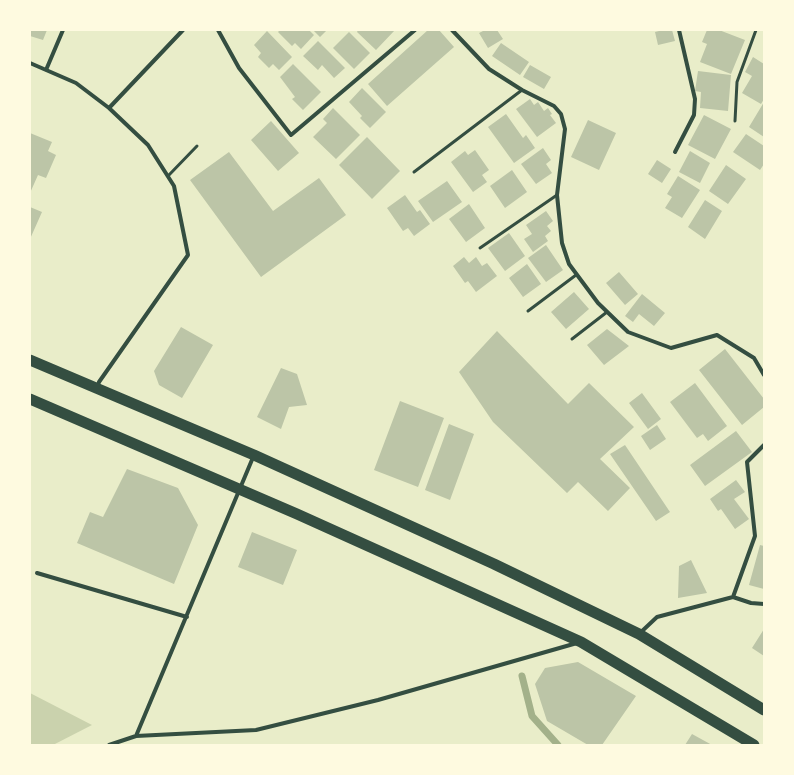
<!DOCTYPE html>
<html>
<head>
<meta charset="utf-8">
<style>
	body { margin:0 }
	#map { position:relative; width:794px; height:775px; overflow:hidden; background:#e9edc9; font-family:"Nunito Sans",sans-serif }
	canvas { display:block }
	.frame { position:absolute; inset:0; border:31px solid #fefae0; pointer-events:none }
</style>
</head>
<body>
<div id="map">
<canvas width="794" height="775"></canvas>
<div class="frame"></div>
</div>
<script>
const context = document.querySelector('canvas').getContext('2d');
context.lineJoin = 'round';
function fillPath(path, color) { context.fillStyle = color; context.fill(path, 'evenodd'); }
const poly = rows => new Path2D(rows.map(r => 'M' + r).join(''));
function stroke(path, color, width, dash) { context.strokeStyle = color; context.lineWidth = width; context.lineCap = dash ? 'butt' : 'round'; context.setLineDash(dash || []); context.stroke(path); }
fillPath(poly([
	[30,693,92,725,53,745,30,745]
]), '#cad2ad');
stroke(poly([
	[522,676,532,716,558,745]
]), '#a3b18a', 7);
fillPath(poly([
	[30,30,47,30,43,40,30,36],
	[280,30,309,30,314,35,301,49,295,43,292,46,278,32],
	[313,30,327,30,320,37],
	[358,30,395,30,376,50,357,32],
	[428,30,439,30,454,47,387,106,368,84],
	[485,30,497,30,503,39,488,48,479,33],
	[663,30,672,30,675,41,658,45,655,32],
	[707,30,719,30,745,40,731,74,700,62,707,44,702,42],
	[267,31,292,57,279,70,273,64,269,68,258,57,261,53,254,45],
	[349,32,370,53,354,69,333,48],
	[318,41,345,68,334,78,322,65,318,70,303,56],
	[501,43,529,62,520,75,492,56],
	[753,57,764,64,764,99,761,104,742,93,752,76,745,72],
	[293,64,321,92,303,110,292,99,295,97,280,77],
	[530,65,551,77,544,89,523,77],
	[698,71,731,75,728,111,700,108,701,92,695,91],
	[362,88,386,112,370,128,360,118,362,116,349,102],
	[530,99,534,105,538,102,544,111,548,108,552,114,550,115,556,123,537,137,516,109],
	[764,102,764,137,749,127],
	[333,108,360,135,336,159,313,137,327,123,323,119],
	[506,114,523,138,526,135,535,148,514,163,488,127],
	[704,115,731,129,715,159,688,145],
	[588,120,616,133,599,170,571,157],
	[271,121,299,153,278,171,251,140],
	[30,133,52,142,48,151,56,155,46,178,38,175,30,193],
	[746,134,764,146,764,164,760,170,733,152],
	[367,137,400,171,372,199,339,165],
	[543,148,551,160,546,164,552,173,536,184,521,164],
	[475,150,489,170,482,175,487,182,473,192,451,162,465,151,468,155],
	[690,151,710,163,700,183,679,172],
	[229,152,273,211,319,178,346,215,261,277,190,180],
	[657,160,671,169,662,183,648,174],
	[726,165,746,179,728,204,709,191],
	[512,170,527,192,505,208,490,186],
	[678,176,700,190,682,218,665,208,672,197,667,194],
	[447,181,462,202,433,222,418,201],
	[405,195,417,212,420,210,430,224,414,236,408,228,403,231,387,208],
	[705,200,722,211,705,239,688,227],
	[469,204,485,228,466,242,449,219],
	[30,207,42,212,30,239],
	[546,211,553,221,547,226,551,231,545,236,548,241,533,252,524,239,532,234,526,225],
	[509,233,525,256,505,271,488,248],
	[546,245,563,270,546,282,528,258],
	[464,257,469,263,476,257,482,266,487,263,497,276,476,292,468,281,465,283,453,266],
	[527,264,541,284,523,297,509,278],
	[619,272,638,294,625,305,606,283],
	[574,292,589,309,566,329,551,312],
	[642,294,665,313,654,326,639,314,633,322,625,316],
	[181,327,213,345,182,398,159,385,154,371],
	[607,329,629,346,604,365,587,345],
	[497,331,568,404,589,383,634,427,600,459,630,488,608,511,578,482,567,493,493,422,459,372],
	[725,349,764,399,764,407,742,425,699,370],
	[281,368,297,374,307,405,289,407,281,429,257,417],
	[695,383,727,426,708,441,703,434,697,438,670,402],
	[642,393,661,419,648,429,629,403],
	[400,401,444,418,418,487,374,470],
	[449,424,474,434,450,500,425,490],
	[657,425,666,439,650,450,641,436],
	[736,431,752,452,705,486,690,465],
	[625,445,670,512,656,521,610,454],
	[127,469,178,488,198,525,174,584,77,543,90,512,103,517],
	[736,480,745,492,734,499,749,519,735,529,721,509,718,511,710,499],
	[252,532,297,550,283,585,238,567],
	[760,545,764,546,764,589,749,585],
	[691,560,707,593,678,598,679,566],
	[764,629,764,656,752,648],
	[578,662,636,696,602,745,588,745,547,721,535,684,545,668],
	[692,734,712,745,685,745]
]), '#bcc5a7');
stroke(poly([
	[735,121,737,82,756,30],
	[414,172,522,90],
	[168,176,197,146],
	[480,248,557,195],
	[528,311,576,275],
	[572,339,607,312]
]), '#344e41', 3);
stroke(poly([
	[218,30,239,68,291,135,415,30],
	[452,30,489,69,522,90,554,106,561,114,565,129,557,195,562,243,569,264,598,303,628,332,671,348,717,335,754,358,764,375],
	[30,63,76,83,109,108,148,145,174,186,188,255,99,382,97,388],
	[46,70,63,30],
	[109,108,183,30],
	[675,152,694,115,695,99,679,30],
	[254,455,136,736,256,730,378,700,577,643],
	[37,573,187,617],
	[733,597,755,536,747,462,764,445],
	[640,633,657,617,733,597,751,603,764,604],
	[109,745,136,736]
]), '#344e41', 4);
stroke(poly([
	[30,360,254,455,494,564,639,634,764,710],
	[30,399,297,514,581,642,754,745]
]), '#344e41', 11);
</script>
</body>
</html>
